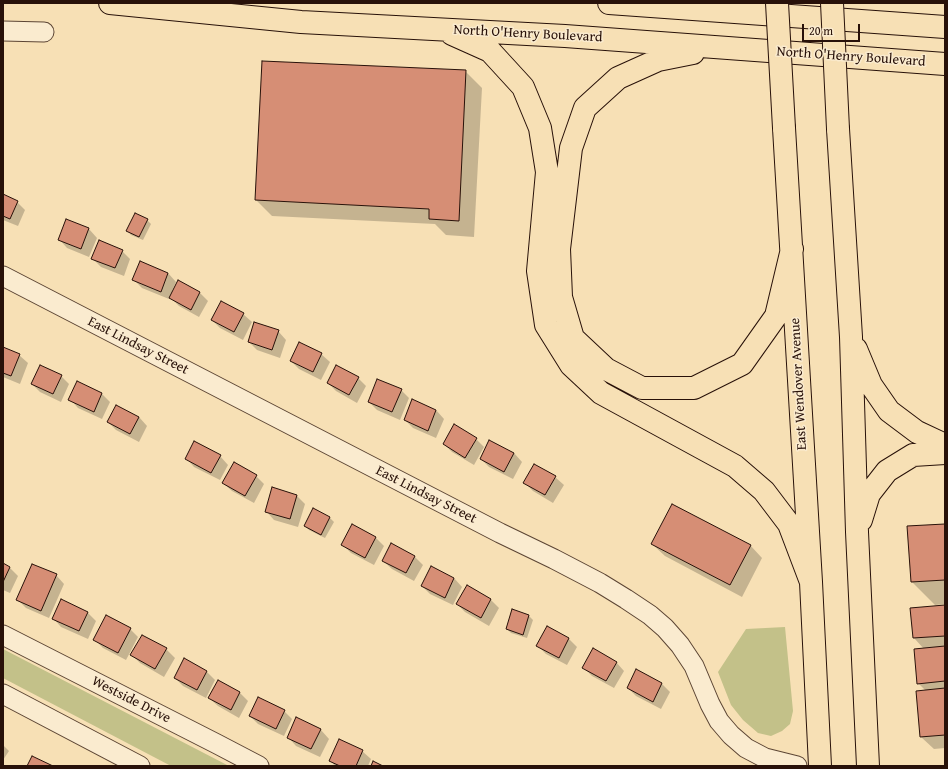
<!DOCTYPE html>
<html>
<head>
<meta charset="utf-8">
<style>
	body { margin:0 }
	#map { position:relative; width:948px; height:769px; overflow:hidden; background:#f7e0b5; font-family:"Gentium Book Plus",serif }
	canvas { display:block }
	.frame { position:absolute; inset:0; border:4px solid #281109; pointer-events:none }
	.scale { position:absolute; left:802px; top:24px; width:58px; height:18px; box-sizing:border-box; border:2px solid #281109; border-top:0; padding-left:5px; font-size:12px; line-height:14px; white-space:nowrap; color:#281109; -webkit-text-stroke:3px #faebcf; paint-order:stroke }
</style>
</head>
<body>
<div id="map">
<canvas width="948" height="769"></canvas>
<div class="frame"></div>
<div class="scale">20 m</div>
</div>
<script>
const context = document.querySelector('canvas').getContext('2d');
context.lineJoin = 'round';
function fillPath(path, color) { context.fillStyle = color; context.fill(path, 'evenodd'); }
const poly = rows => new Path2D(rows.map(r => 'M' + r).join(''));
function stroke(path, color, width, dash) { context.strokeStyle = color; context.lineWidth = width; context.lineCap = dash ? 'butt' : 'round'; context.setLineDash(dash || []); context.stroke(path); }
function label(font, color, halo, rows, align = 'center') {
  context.font = font + ' "Gentium Book Plus",serif'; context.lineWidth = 3; context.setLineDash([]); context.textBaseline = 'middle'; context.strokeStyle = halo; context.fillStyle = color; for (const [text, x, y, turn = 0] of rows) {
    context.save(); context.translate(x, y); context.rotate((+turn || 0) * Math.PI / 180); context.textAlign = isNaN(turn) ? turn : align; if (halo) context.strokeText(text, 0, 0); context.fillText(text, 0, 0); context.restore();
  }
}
fillPath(poly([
	[785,627,793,711,790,724,782,731,771,736,758,733,743,720,731,705,718,672,746,629],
	[3,649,229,766,171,766,3,678]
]), '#c3c189');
fillPath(poly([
	[263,62,465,71,482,88,474,237,446,235,435,224,272,216,256,200],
	[3,195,17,202,25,210,18,226,3,220],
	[66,220,89,229,97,238,89,257,67,248,59,239],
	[147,220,151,224,143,240,131,235,128,231],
	[122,251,130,259,124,276,101,267,93,259],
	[168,273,176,282,172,291,200,293,208,301,199,317,179,306,170,297,169,299,142,288,134,280],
	[243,314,252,322,243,340,220,328,212,320],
	[278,331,286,340,280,358,257,350,249,342],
	[3,349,19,355,28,363,20,384,3,377],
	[321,354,330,362,321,380,299,369,291,361],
	[61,376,69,384,61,402,40,392,32,384],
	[358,378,366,386,357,403,336,391,328,383],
	[77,383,102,394,110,402,102,419,78,408,70,399],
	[401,390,409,398,400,420,377,410,369,402],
	[436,410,444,419,436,438,413,428,405,420],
	[139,417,147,426,139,442,116,430,108,422],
	[476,439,484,447,474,465,452,452,444,444],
	[490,441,514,453,522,462,513,479,489,467,481,459],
	[220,456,228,465,220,480,194,467,186,458],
	[256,476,264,484,254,503,232,491,223,483],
	[555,477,564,485,553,503,533,491,524,482],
	[273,488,297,496,305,504,298,527,274,520,266,511],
	[314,509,330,518,334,522,325,538,309,530,305,526],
	[945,525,945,604,935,605,912,582],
	[353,526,376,538,384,546,374,565,351,553,343,545],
	[652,544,750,545,762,558,742,597,665,556],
	[414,556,423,565,414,581,392,569,383,561],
	[3,565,10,568,18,576,10,593,3,590],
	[56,575,64,584,49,618,26,608,18,600],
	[454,578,462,587,453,605,430,594,422,586],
	[467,586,491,600,499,608,489,626,465,612,457,604],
	[945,606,945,748,934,749,921,737,926,691,918,683,924,649,914,638,911,609],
	[87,612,96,621,88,639,61,627,53,618],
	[529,616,533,620,527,638,511,633,507,629],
	[547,627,569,639,577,647,567,665,546,654,537,645],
	[130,629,138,637,126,660,103,648,95,640],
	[143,636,166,649,175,658,164,677,140,663,132,655],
	[184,660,207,672,215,680,206,698,183,686,175,678],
	[616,662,624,671,614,688,592,676,584,668],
	[637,670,662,684,670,692,661,709,636,696,628,688],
	[218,682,240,693,248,701,239,718,218,706,209,698],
	[284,711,292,719,284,736,258,724,250,716],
	[297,719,321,730,329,739,320,757,296,746,288,737],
	[3,745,9,751,3,760],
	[362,751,371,759,368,766,335,766,330,760]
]), '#0003');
const building = poly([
	[262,61,466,70,459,221,429,219,429,209,255,200,262,61],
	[3,194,18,201,10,219,3,216,3,194],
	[135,213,148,219,139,237,126,231,135,213],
	[66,219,89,228,81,249,58,240,66,219],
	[99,240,123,250,115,268,91,259,99,240],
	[140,261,168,273,161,292,132,280,140,261],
	[178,280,200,292,191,310,169,298,178,280],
	[221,301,244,313,234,332,211,320,221,301],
	[254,322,279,330,272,350,248,342,254,322],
	[299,342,322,353,313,372,290,361,299,342],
	[3,347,20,354,11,376,3,373,3,347],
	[40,365,62,375,53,394,31,384,40,365],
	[336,365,359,377,349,395,327,383,336,365],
	[377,379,402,389,392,412,368,402,377,379],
	[77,381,102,393,94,412,68,400,77,381],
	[412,399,436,410,428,431,404,420,412,399],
	[116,405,139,417,130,434,107,422,116,405],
	[454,424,477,438,465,458,443,444,454,424],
	[489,440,514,453,504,472,480,459,489,440],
	[194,441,221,455,211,473,185,459,194,441],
	[234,462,257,475,245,496,222,483,234,462],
	[534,464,556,476,545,495,523,483,534,464],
	[272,487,297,495,290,519,265,512,272,487],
	[672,504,751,545,730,585,651,544,672,504],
	[313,508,330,517,321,535,304,526,313,508],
	[352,524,376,537,365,558,341,545,352,524],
	[945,524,945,580,911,582,907,526,945,524],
	[391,543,415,556,406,573,382,561,391,543],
	[3,563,10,567,3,582,3,563],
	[32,564,57,574,41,611,16,600,32,564],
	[431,566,454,578,445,598,421,586,431,566],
	[467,585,491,599,481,618,456,604,467,585],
	[61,599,88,612,79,631,52,619,61,599],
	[945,605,945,636,913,638,910,608,945,605],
	[512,609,529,615,523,635,506,629,512,609],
	[106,615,131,628,118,653,93,640,106,615],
	[547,626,569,638,559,658,536,646,547,626],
	[142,635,167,648,155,669,130,655,142,635],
	[945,646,945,681,917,684,914,649,945,646],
	[593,648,617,662,606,681,582,668,593,648],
	[184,658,207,671,197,690,174,678,184,658],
	[636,669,662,683,653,702,627,688,636,669],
	[218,680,240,692,231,710,208,698,218,680],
	[945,688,945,735,920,737,916,691,945,688],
	[258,697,285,710,276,729,249,716,258,697],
	[296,717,321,729,311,749,287,738,296,717],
	[339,739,363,750,356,766,340,766,329,761,339,739],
	[32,756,53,766,27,766,32,756],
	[373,761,383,766,371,766,373,761]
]);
fillPath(building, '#d68e75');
stroke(building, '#281109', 1);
const minor = poly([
	[3,31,44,32],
	[3,276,500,533,554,559,600,583,626,599,650,615,665,628,680,645,694,666,710,704,719,721,731,735,746,748,765,758,797,766],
	[3,635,217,744,259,766],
	[3,694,140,766]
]);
const highway = poly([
	[110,3,301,22,565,36,945,64],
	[609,3,945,27],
	[452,34,490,51,523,87,540,128,547,172,538,271,546,325,571,365,601,393,735,466,764,491,789,524,811,582],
	[693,53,658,60,618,78,585,108,571,148,559,249,561,297,573,338,606,369,642,388,694,388,742,364,776,316,792,249],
	[784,128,811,582,820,766],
	[838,129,851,337,857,532,868,766],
	[856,349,871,385,889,411,917,432,945,445],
	[861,520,869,494,887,471,913,455,945,453]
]);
stroke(minor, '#5c4534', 21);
stroke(highway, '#281109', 24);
stroke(minor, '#faebcf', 19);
stroke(highway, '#f7e0b5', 22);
const highwayBridge = poly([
	[777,3,784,128],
	[832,3,838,129]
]);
stroke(highwayBridge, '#281109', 24, []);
stroke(highwayBridge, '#f7e0b5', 22);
label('14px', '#281109', '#faebcf', [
	["North O'Henry Boulevard",528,34,3],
	["North O'Henry Boulevard",851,57,4],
	["East Lindsay Street",138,346,27],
	["East Wendover Avenue",799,384,-93],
	["East Lindsay Street",426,495,27],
	["Westside Drive",131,700,27]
]);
</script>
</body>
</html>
